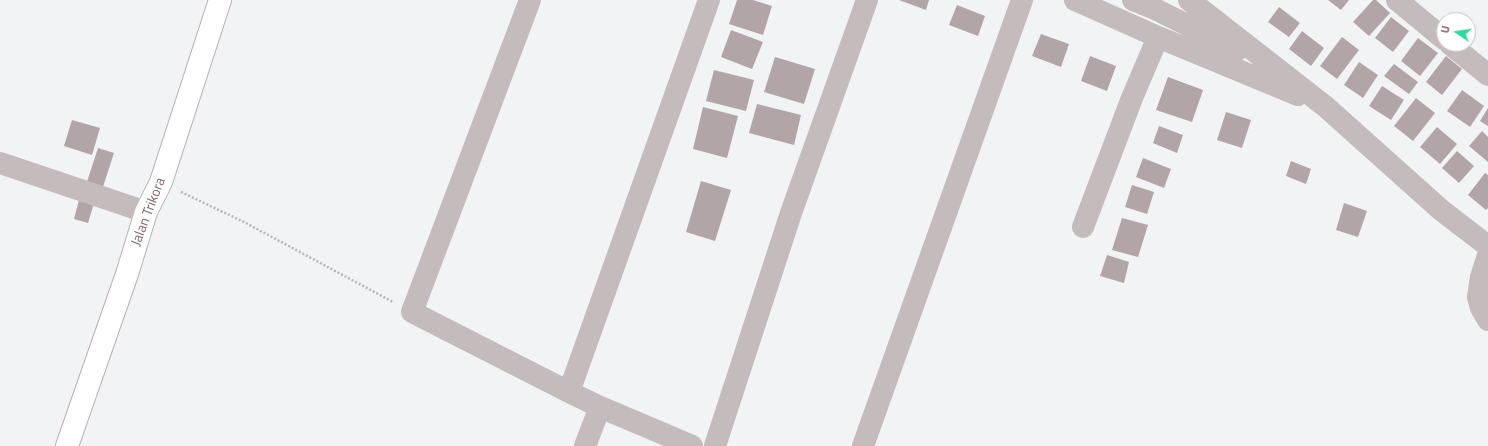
<!DOCTYPE html>
<html>
<head>
<meta charset="utf-8">
<style>
	body { margin:0 }
	#map { position:relative; width:1488px; height:446px; overflow:hidden; background:#f1f3f5; font-family:"Titillium Web",sans-serif }
	canvas { display:block }
	.north { position:absolute; left:1436px; top:12px; width:40px; height:40px; box-sizing:border-box; background:#fff; border:1px solid #cdc1c3; border-radius:50%; rotate:283deg; font-size:11px; font-weight:700; line-height:16px; text-align:center; color:#816568 }
	.north::after { content:''; display:block; margin:auto; width:14px; height:18px; background:#2ed8a3; clip-path:polygon(50% 0,100% 100%,50% 72%,0 100%) }
</style>
</head>
<body>
<div id="map">
<canvas width="1488" height="446"></canvas>
<div class="north">U</div>
</div>
<script>
const context = document.querySelector('canvas').getContext('2d');
context.lineJoin = 'round';
function fillPath(path, color) { context.fillStyle = color; context.fill(path, 'evenodd'); }
const poly = rows => new Path2D(rows.map(r => 'M' + r).join(''));
function stroke(path, color, width, dash) { context.strokeStyle = color; context.lineWidth = width; context.lineCap = dash ? 'butt' : 'round'; context.setLineDash(dash || []); context.stroke(path); }
function label(font, color, halo, rows, align = 'center') {
  context.font = font + ' "Titillium Web",sans-serif'; context.lineWidth = 4; context.setLineDash([]); context.textBaseline = 'middle'; context.strokeStyle = halo; context.fillStyle = color; for (const [text, x, y, turn = 0] of rows) {
    context.save(); context.translate(x, y); context.rotate((+turn || 0) * Math.PI / 180); context.textAlign = isNaN(turn) ? turn : align; if (halo) context.strokeText(text, 0, 0); context.fillText(text, 0, 0); context.restore();
  }
}
fillPath(poly([
	[737,0,753,0,772,6,763,35,729,24],
	[899,0,929,0,926,10],
	[1328,0,1349,0,1341,10],
	[1373,0,1376,0,1390,13,1369,36,1353,22],
	[957,5,985,16,978,36,949,25],
	[1279,7,1300,23,1289,37,1268,22],
	[1391,17,1409,31,1393,52,1375,38],
	[731,30,763,42,752,69,721,57],
	[1302,31,1324,48,1311,66,1289,49],
	[1041,34,1069,44,1061,67,1032,56],
	[1342,37,1359,50,1337,79,1320,66],
	[1418,38,1438,53,1420,76,1401,61],
	[1090,56,1116,66,1107,91,1081,81],
	[1446,56,1462,69,1442,95,1426,82],
	[775,57,815,69,804,104,764,92],
	[1359,62,1378,75,1363,98,1344,85],
	[1394,64,1418,82,1409,94,1384,76],
	[714,70,754,80,746,111,706,101],
	[1168,77,1203,90,1192,122,1156,110],
	[1382,86,1404,100,1391,120,1369,106],
	[1462,90,1484,106,1470,127,1447,111],
	[1416,98,1435,113,1413,141,1394,126],
	[757,104,801,115,794,145,749,133],
	[703,107,738,116,727,158,693,149],
	[1488,108,1488,126,1480,121],
	[1226,112,1251,120,1242,148,1217,140],
	[72,120,100,128,92,155,64,146],
	[1159,126,1183,135,1177,153,1153,143],
	[1437,127,1457,144,1440,164,1420,147],
	[1482,131,1488,137,1488,162,1469,146],
	[98,148,114,153,101,193,85,188],
	[1457,151,1474,166,1459,183,1442,168],
	[1143,158,1171,169,1164,188,1136,177],
	[1291,161,1311,169,1306,184,1286,176],
	[1485,173,1488,175,1488,208,1486,210,1468,195],
	[701,181,731,190,715,241,686,232],
	[1132,185,1154,192,1147,214,1125,207],
	[80,196,95,200,88,223,74,219],
	[1344,203,1367,211,1358,237,1336,230],
	[1122,218,1148,225,1138,257,1112,250],
	[1107,255,1129,262,1124,283,1100,276]
]), '#b2a5a7');
const major = poly([
	[67,446,127,274,146,212,161,182,220,0]
]);
stroke(major, '#b8afb0', 24);
stroke(poly([
	[181,192,244,222,393,302]
]), '#bbb6b6', 2.5, [2, 2]);
stroke(poly([
	[530,0,412,312,569,392,600,407,692,446],
	[1075,0,1158,37,1298,95],
	[1133,0,1153,8,1237,50],
	[1189,0,1326,107,1441,210,1488,246],
	[1397,0,1444,39],
	[1450,44,1488,75],
	[0,163,146,212],
	[1083,227,1132,98,1158,37],
	[1488,255,1481,277,1478,297,1481,308,1488,320],
	[569,392,709,0],
	[585,446,600,407],
	[715,446,791,213,867,0],
	[863,446,1022,0]
]), '#c3bbbc', 22);
stroke(major, '#fff', 22);
label('14px', '#816568', '#fff', [
	["Jalan Trikora",149,212,-69]
]);
</script>
</body>
</html>
